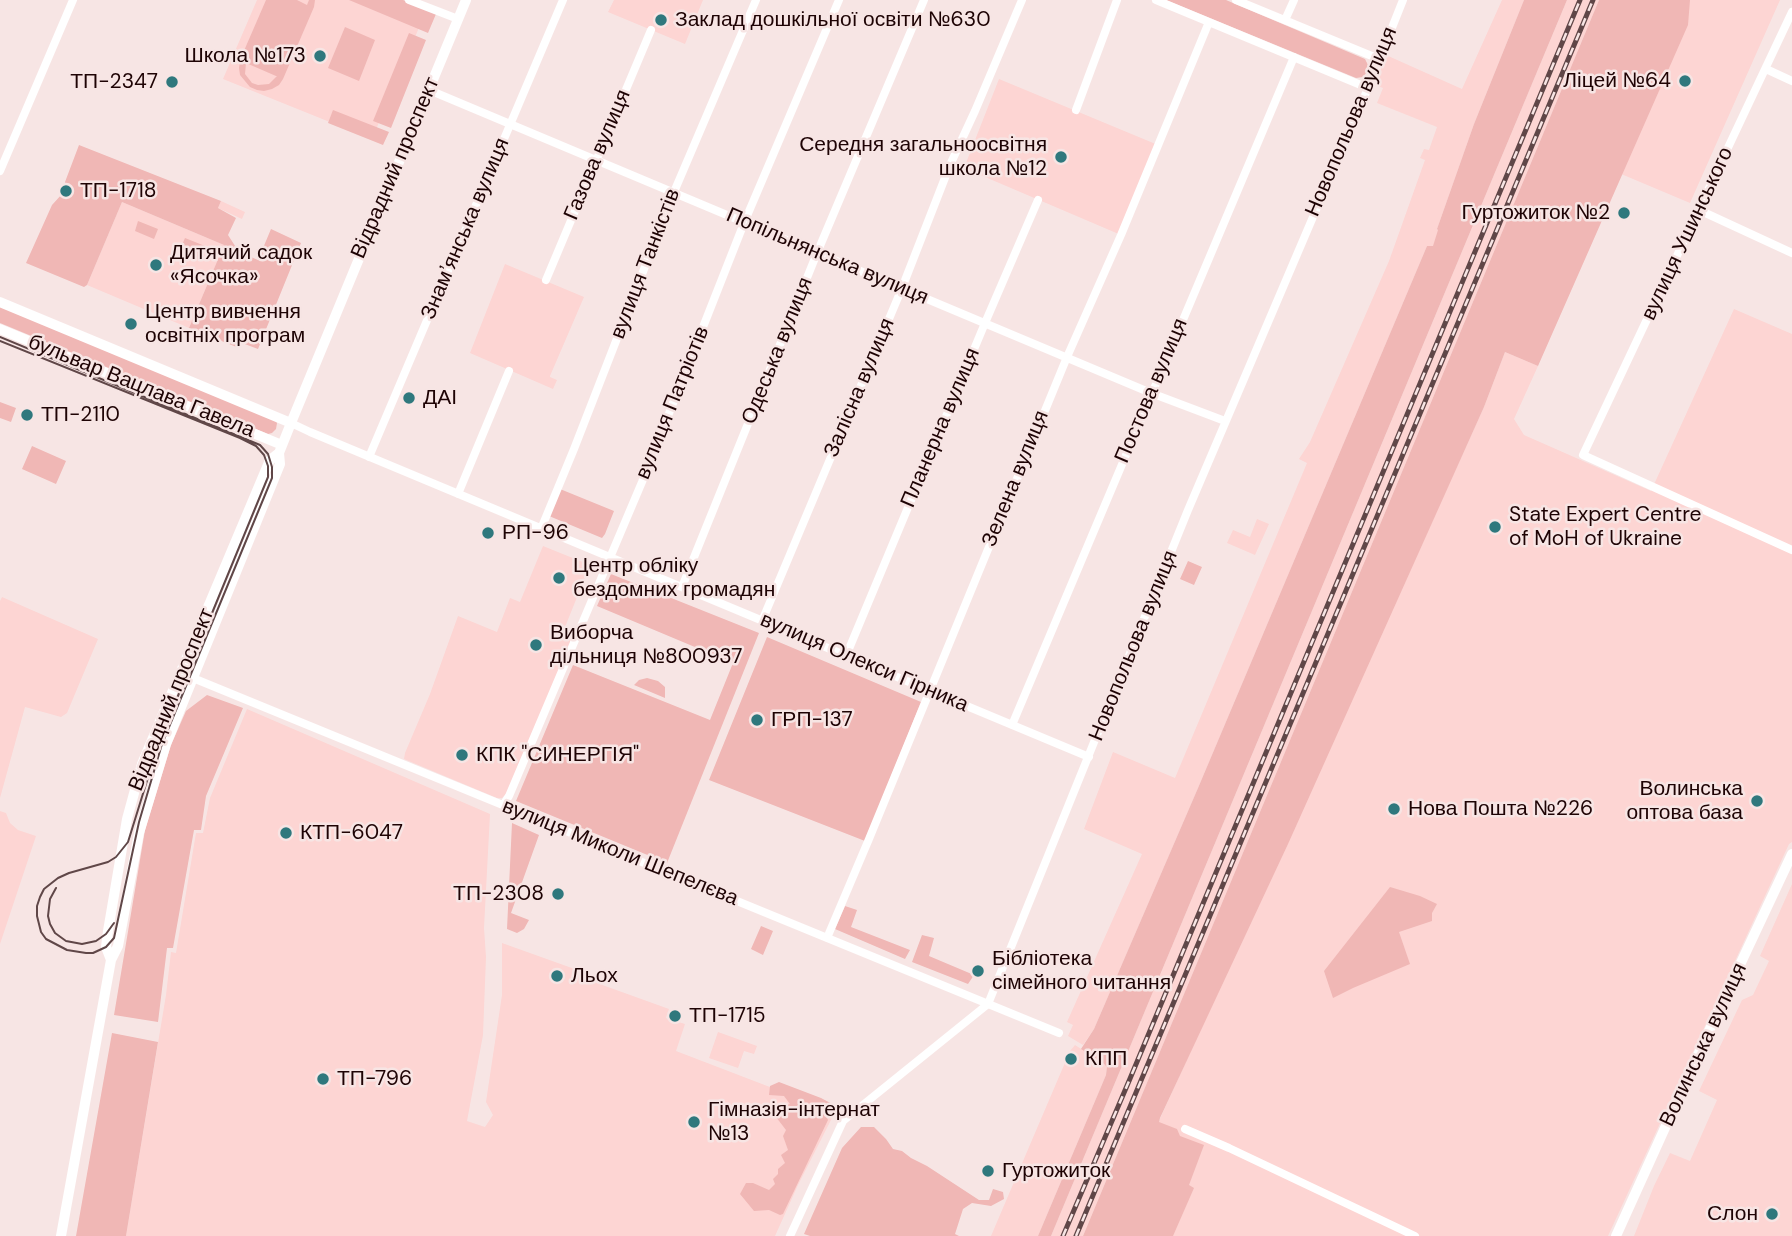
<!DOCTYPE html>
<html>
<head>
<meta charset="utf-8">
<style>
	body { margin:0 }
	canvas { display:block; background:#f7e5e4 }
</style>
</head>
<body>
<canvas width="1792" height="1236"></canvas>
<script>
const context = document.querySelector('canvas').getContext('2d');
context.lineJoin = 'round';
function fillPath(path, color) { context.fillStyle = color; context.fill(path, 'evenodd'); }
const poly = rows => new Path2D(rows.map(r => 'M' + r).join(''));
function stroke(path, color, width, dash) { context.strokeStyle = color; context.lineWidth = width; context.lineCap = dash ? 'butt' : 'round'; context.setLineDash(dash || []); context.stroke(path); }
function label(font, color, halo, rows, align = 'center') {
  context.font = font + ' "DM Sans",sans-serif'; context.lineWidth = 5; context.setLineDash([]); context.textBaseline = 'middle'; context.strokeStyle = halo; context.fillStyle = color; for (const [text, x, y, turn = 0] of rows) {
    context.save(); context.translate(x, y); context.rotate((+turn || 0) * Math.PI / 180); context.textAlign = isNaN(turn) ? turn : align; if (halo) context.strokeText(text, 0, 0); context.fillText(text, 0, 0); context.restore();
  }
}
fillPath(poly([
	[257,0,399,0,426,11,372,139,223,79],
	[614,0,703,0,685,44,608,12],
	[1502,0,1524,0,1474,124,1437,229,1439,230,1433,247,1427,246,1198,788,1094,1029,1083,1045,1068,1036,1073,1025,1067,1022,1142,854,1084,829,1113,752,1175,778,1307,463,1299,459,1310,442,1389,261,1425,160,1420,158,1424,149,1429,150,1437,127,1377,103,1383,88,1375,85,1386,55,1462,89],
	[1567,0,1599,0,1083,1236,1051,1236],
	[1658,0,1780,0,1690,203,1595,163],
	[999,79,1158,145,1121,235,964,168],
	[221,201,245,212,242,219,218,208],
	[122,202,224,245,189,328,87,285],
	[505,264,584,297,550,376,550,377,557,380,553,389,470,353],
	[1734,309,1792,334,1792,842,1789,844,1608,1236,1115,1236,1138,1167,1484,407,1505,352,1538,366,1514,419,1524,435,1651,491],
	[1257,519,1269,524,1255,555,1227,543,1233,530,1250,537],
	[543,546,590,565,563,632,573,637,507,793,502,798,497,798,404,759,405,753,430,694,458,616,497,632,510,598,520,602],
	[2,597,98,639,67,713,61,717,25,707,0,798,0,601],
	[247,709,490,814,484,928,486,957,483,1035,467,1121,485,1127,493,1115,486,1102,502,995,502,943,583,972,583,978,669,1009,666,1018,685,1024,676,1051,835,1112,798,1185,775,1236,126,1236,166,995,171,952,176,953,196,833,203,833,210,798],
	[0,811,6,813,10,823,18,830,36,836,0,944],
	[1792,884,1792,1236,1634,1236,1654,1186,1670,1153,1690,1161,1717,1100,1699,1091,1742,1000,1753,995,1769,961,1760,956],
	[718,1032,757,1046,754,1054,744,1051,738,1068,709,1058],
	[1075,1045,1103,1063,1107,1067,1106,1075,1038,1236,991,1236,1070,1051]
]), '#fdd5d3');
fillPath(poly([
	[266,0,297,0,307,5,309,0,315,0,314,7,283,79,279,85,272,89,264,91,257,90,250,87,240,75,239,68,240,60],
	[246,63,276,76,277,76,269,84,258,85,252,83,245,74],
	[349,0,403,0,436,14,428,33],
	[1166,0,1226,0,1365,59,1368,65,1367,72,1363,77,1356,78],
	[1524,0,1567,0,1051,1236,1038,1236,1106,1075,1107,1067,1103,1063,1081,1049,1094,1029,1198,788,1427,246,1433,246,1438,230,1437,229,1474,124],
	[1599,0,1690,0,1688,25,1538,366,1505,352,1484,407,1288,844,1160,1118,1159,1122,1177,1129,1180,1136,1204,1145,1189,1185,1194,1188,1173,1236,1083,1236],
	[345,27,375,40,359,81,328,68],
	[409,33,426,40,391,128,373,121],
	[333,110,389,132,383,145,328,123],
	[79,145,221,201,218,208,236,218,228,235,239,252,258,260,271,229,301,243,258,349,242,343,239,348,189,328,224,245,122,202,87,285,84,287,26,263,52,205,62,194,67,196,71,187,66,185,65,182],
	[138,221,158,229,154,239,135,231],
	[185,238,205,246,199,260,179,252],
	[0,306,275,419,277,423,276,429,272,433,268,434,0,323],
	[0,402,16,408,11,422,0,418],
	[32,446,66,461,56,484,22,469],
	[560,489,614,511,605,534,602,538,549,516],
	[1188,561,1202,567,1194,585,1180,579],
	[611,574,759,633,667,863,516,801,573,665,710,720,733,663,597,606],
	[767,637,921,702,865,841,709,780],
	[647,678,658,681,665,687,665,698,634,685,639,680],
	[207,695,243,708,206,796,201,830,194,830,173,948,167,948,158,1022,114,1015,145,830,171,745,186,711],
	[512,823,539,835,511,913,529,920,524,929,517,933,507,929],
	[1390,887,1420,896,1437,904,1432,913,1432,921,1399,932,1410,964,1353,988,1333,998,1324,971],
	[845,906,857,910,851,927,910,950,905,959,835,929],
	[761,926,773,931,763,955,751,949],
	[922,935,934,938,929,956,974,975,968,984,912,962],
	[112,1033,158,1042,126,1236,76,1236],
	[779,1082,821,1098,838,1107,826,1116,828,1120,783,1214,780,1215,769,1210,754,1211,740,1194,746,1183,753,1183,769,1190,775,1184,773,1179,778,1174,778,1169,785,1163,781,1155,788,1150,783,1136,786,1130,776,1117,779,1107,790,1104,784,1096,769,1095,770,1086],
	[861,1127,874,1127,886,1139,893,1149,902,1151,911,1158,927,1166,979,1200,989,1200,993,1189,1003,1192,1004,1199,991,1206,972,1203,963,1209,955,1234,959,1236,810,1236,804,1234,842,1148]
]), '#f0b7b5');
stroke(poly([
	[409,0,458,19],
	[1156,0,1368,88],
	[1236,0,1379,59],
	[1792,12,1583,455,1792,550],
	[1285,20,1294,0],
	[1766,69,1792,81],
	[429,90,1151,393,1225,421],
	[1076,110,1117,0],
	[0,171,73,0],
	[1699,210,1792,253],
	[546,280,651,30],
	[291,423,310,432,1089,757],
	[369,457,563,0],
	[458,494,509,371],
	[541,529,574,449,674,192,756,0],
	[682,587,817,253,924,0],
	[762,621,902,288,950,165,975,111,1022,0],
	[846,656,985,323,1038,200],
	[188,676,1059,1033],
	[1012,725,1294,57],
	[503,805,509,796,642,482,744,223,839,0],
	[827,938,869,839,1067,357,1121,235,1209,22],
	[1185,1129,1229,1148,1415,1236],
	[790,1236,843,1121,988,1004,1188,510,1368,88,1403,0]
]), '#fff', 8);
stroke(poly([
	[1616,1236,1707,1035,1792,854]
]), '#fff', 10);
stroke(poly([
	[0,302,291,423],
	[0,329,282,445],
	[111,960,106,947,108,931,127,819,142,764,270,460,279,453],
	[61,1236,111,960,118,946,139,833,166,744,280,464,279,453,291,423,466,0]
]), '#fff', 10);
stroke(poly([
	[0,337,260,445,268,454,272,467,272,478,162,744,139,822,114,938,106,947,93,953,86,953,67,950,46,939,41,932,37,916,37,906,40,897,44,889,58,878,69,873,108,862,116,857,128,842,159,742,268,477,268,466,264,455,256,446,240,438,0,341],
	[56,888,50,899,48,916,50,924,55,933,66,941,82,944,96,941,106,934,114,923]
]), '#604748', 2);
const rail = poly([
	[1063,1236,1129,1081,1580,0],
	[1076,1236,1593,0]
]);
stroke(rail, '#604748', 5);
stroke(rail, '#f7e5e4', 2.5, [8]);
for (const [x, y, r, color] of [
	[661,20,7,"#2f787d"],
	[320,56,7,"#2f787d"],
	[1685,81,7,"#2f787d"],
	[172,82,7,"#2f787d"],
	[1061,157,7,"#2f787d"],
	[66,191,7,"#2f787d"],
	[1624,213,7,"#2f787d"],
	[156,265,7,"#2f787d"],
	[131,324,7,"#2f787d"],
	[409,398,7,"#2f787d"],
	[27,415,7,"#2f787d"],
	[1495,527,7,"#2f787d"],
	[488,533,7,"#2f787d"],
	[559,578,7,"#2f787d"],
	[536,645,7,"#2f787d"],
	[757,720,7,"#2f787d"],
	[462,755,7,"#2f787d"],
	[1757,801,7,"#2f787d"],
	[1394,809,7,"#2f787d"],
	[286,833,7,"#2f787d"],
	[558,894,7,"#2f787d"],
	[978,971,7,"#2f787d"],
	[557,976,7,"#2f787d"],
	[675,1016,7,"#2f787d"],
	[1071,1059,7,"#2f787d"],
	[323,1079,7,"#2f787d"],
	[694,1122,7,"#2f787d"],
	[988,1171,7,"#2f787d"],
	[1772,1214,7,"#2f787d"]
]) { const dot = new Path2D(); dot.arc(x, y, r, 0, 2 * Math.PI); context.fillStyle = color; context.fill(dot); stroke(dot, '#f7e5e4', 2.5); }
label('21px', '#1e0304', '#f7e5e4', [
	["Заклад дошкільної освіти №630",675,20],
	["Школа №173",306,56,"right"],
	["Ліцей №64",1671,81,"right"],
	["ТП-2347",158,82,"right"],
	["Середня загальноосвітня",1047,145,"right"],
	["школа №12",1047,169,"right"],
	["ТП-1718",80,191],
	["Гуртожиток №2",1610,213,"right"],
	["Дитячий садок",170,253],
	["«Ясочка»",170,277],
	["Центр вивчення",145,312],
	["освітніх програм",145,336],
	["ДАІ",423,398],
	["ТП-2110",41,415],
	["State Expert Centre",1509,515],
	["of MoH of Ukraine",1509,539],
	["РП-96",502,533],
	["Центр обліку",573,566],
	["бездомних громадян",573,590],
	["Виборча",550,633],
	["дільниця №800937",550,657],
	["ГРП-137",771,720],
	["КПК \"СИНЕРГІЯ\"",476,755],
	["Волинська",1743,789,"right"],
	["оптова база",1743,813,"right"],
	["Нова Пошта №226",1408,809],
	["КТП-6047",300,833],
	["ТП-2308",544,894,"right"],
	["Бібліотека",992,959],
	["сімейного читання",992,983],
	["Льох",571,976],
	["ТП-1715",689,1016],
	["КПП",1085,1059],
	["ТП-796",337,1079],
	["Гімназія-інтернат",708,1110],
	["№13",708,1134],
	["Гуртожиток",1002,1171],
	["Слон",1758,1214,"right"]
], 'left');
label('21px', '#1e0304', '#f7e5e4', [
	["Новопольова вулиця",1352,122,-67],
	["Газова вулиця",598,155,-67],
	["Відрадний проспект",396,168,-67],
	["Знамʼянська вулиця",466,229,-67],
	["вулиця Ушинського",1688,234,-65],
	["Попільнянська вулиця",827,257,23],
	["вулиця Танкістів",646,264,-69],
	["Одеська вулиця",778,351,-68],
	["бульвар Вацлава Гавела",141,387,22],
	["Залісна вулиця",860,388,-67],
	["Постова вулиця",1152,391,-67],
	["вулиця Патріотів",673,403,-68],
	["Планерна вулиця",941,428,-67],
	["Зелена вулиця",1016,479,-68],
	["Новопольова вулиця",1134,646,-68],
	["вулиця Олекси Гірника",864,663,23],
	["Відрадний проспект",172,700,-68],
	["вулиця Миколи Шепелєва",620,853,22],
	["Волинська вулиця",1704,1045,-65]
]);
</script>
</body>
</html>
